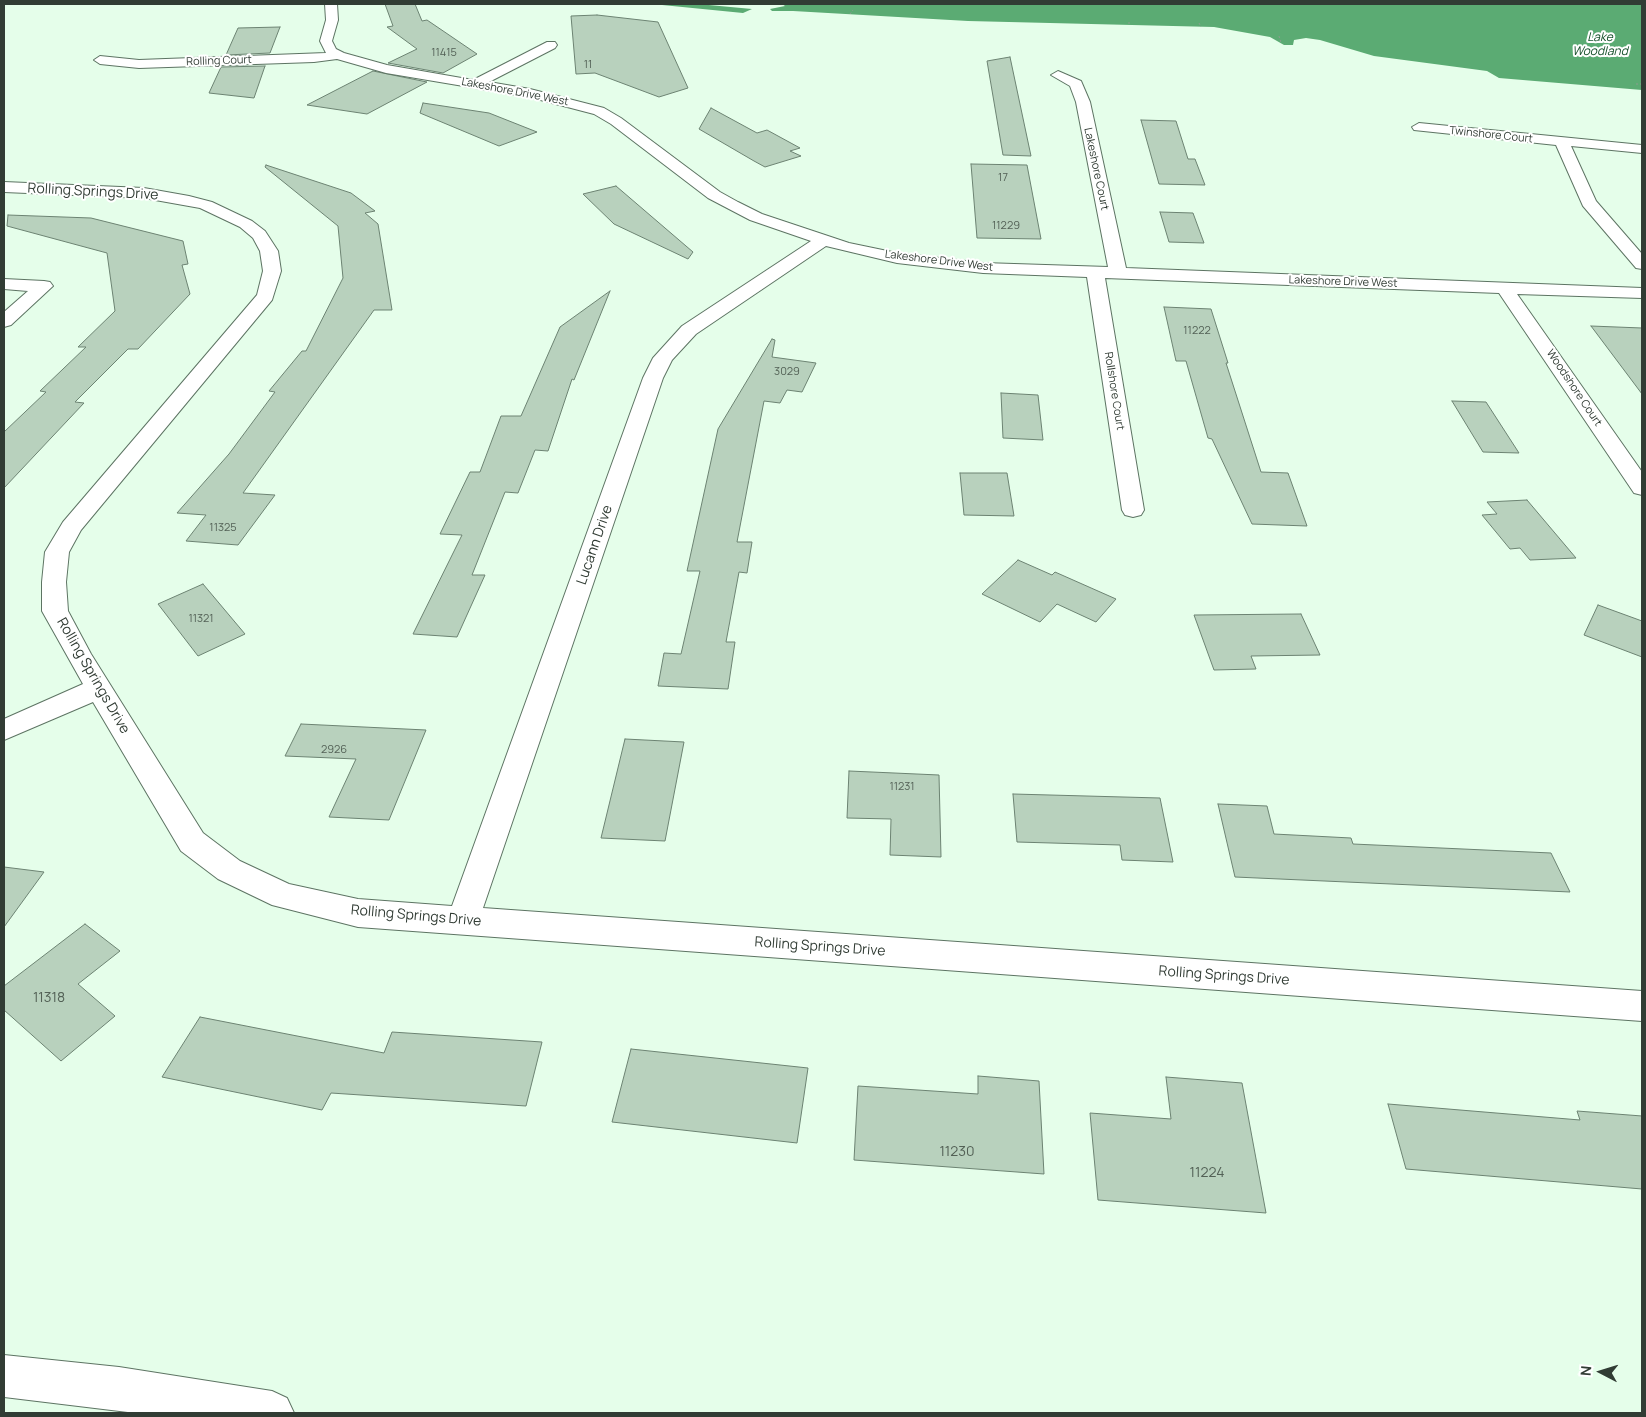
<!DOCTYPE html>
<html>
<head>
<meta charset="utf-8">
<style>
	body { margin:0 }
	#map { position:relative; width:1646px; height:1417px; overflow:hidden; background:#e5feea; font-family:Manrope,sans-serif }
	canvas { display:block }
	.frame { position:absolute; inset:0; border:5px solid #313c34; pointer-events:none }
	.north { position:absolute; left:1576px; top:1347px; width:50px; height:50px; -webkit-text-stroke:4px #fff; paint-order:stroke; rotate:275deg; font-size:14px; font-weight:700; line-height:20px; text-align:center; color:#313c34 }
	.north::after { content:''; display:block; margin:auto; width:18px; height:22px; background:#313c34; clip-path:polygon(50% 0,100% 100%,50% 72%,0 100%) }
</style>
</head>
<body>
<div id="map">
<canvas width="1646" height="1417"></canvas>
<div class="frame"></div>
<div class="north">N</div>
</div>
<script>
const context = document.querySelector('canvas').getContext('2d');
context.lineJoin = 'round';
function fillPath(path, color) { context.fillStyle = color; context.fill(path, 'evenodd'); }
const poly = rows => new Path2D(rows.map(r => 'M' + r).join(''));
function stroke(path, color, width, dash) { context.strokeStyle = color; context.lineWidth = width; context.lineCap = dash ? 'butt' : 'round'; context.setLineDash(dash || []); context.stroke(path); }
function label(font, color, halo, rows, align = 'center') {
  context.font = font + ' Manrope,sans-serif'; context.lineWidth = 4; context.setLineDash([]); context.textBaseline = 'middle'; context.strokeStyle = halo; context.fillStyle = color; for (const [text, x, y, turn = 0] of rows) {
    context.save(); context.translate(x, y); context.rotate((+turn || 0) * Math.PI / 180); context.textAlign = isNaN(turn) ? turn : align; if (halo) context.strokeText(text, 0, 0); context.fillText(text, 0, 0); context.restore();
  }
}
fillPath(poly([
	[652,4,698,4,752,9,743,13],
	[782,4,1642,4,1642,90,1499,78,1487,71,1374,56,1320,40,1306,38,1294,40,1293,45,1284,45,1270,37,1214,27,968,21,793,11,772,11,770,9,785,6]
]), '#5bab73');
const building = poly([
	[385,4,415,4,422,21,427,20,477,54,443,73,388,63,417,49,387,27,393,26,385,4],
	[597,15,658,22,688,88,659,97,595,73,576,74,571,16,597,15],
	[280,27,270,53,226,55,238,28,280,27],
	[1010,57,1031,156,1003,155,987,61,1010,57],
	[265,66,254,98,209,93,221,67,265,66],
	[373,71,427,82,367,114,307,105,373,71],
	[423,103,489,113,537,132,499,146,420,113,423,103],
	[711,108,757,133,767,130,800,148,790,151,801,156,765,167,754,161,699,129,711,108],
	[1141,120,1176,121,1188,159,1195,159,1205,185,1159,184,1141,120],
	[971,164,1027,165,1041,239,977,238,971,164],
	[266,165,351,193,375,211,365,213,378,224,392,310,374,310,243,493,275,495,238,545,186,541,206,515,177,513,229,454,275,392,269,391,302,351,306,351,343,278,338,226,265,167,266,165],
	[616,186,693,252,688,259,614,224,583,194,616,186],
	[1160,212,1193,213,1204,243,1169,242,1160,212],
	[8,215,91,218,183,241,188,264,182,265,190,294,138,349,128,349,75,402,84,403,4,488,4,432,46,392,40,391,86,347,78,347,115,311,107,253,7,226,8,215],
	[610,291,574,380,572,379,548,451,535,450,518,493,505,492,472,575,485,575,457,637,413,634,462,535,440,534,470,472,480,472,501,416,521,416,560,327,610,291],
	[1164,307,1211,309,1228,363,1226,363,1261,472,1288,473,1307,526,1252,524,1212,439,1208,438,1186,361,1176,361,1164,307],
	[1591,326,1642,328,1642,394,1591,326],
	[772,339,775,340,772,357,816,363,802,392,787,390,780,403,764,401,737,542,752,542,747,573,739,572,726,642,735,642,728,689,658,686,664,653,681,654,700,571,687,571,718,429,772,339],
	[1001,393,1038,395,1043,440,1003,438,1001,393],
	[1452,401,1486,402,1519,453,1483,452,1452,401],
	[960,473,1007,473,1014,516,964,515,960,473],
	[1527,500,1576,558,1530,560,1520,548,1510,549,1482,515,1497,514,1487,502,1527,500],
	[1018,560,1052,575,1055,572,1116,599,1096,622,1057,604,1040,622,982,594,1018,560],
	[203,584,245,634,198,656,158,604,203,584],
	[1598,605,1642,621,1642,657,1584,635,1598,605],
	[1301,614,1320,655,1251,656,1256,669,1214,670,1194,615,1301,614],
	[301,724,426,730,389,820,329,817,356,759,285,756,301,724],
	[625,739,684,742,665,841,601,838,625,739],
	[849,771,939,775,941,857,890,855,891,819,847,818,849,771],
	[1013,794,1160,798,1173,862,1122,860,1120,845,1017,842,1013,794],
	[1218,804,1267,806,1274,834,1351,838,1353,844,1551,853,1570,892,1235,877,1218,804],
	[4,867,44,872,4,927,4,867],
	[85,924,120,951,78,984,115,1016,61,1061,4,1010,4,986,85,924],
	[200,1017,384,1053,392,1032,542,1042,526,1106,331,1093,322,1110,162,1077,200,1017],
	[631,1049,808,1068,797,1143,612,1122,631,1049],
	[978,1076,1039,1081,1044,1174,854,1160,858,1086,978,1094,978,1076],
	[1166,1077,1242,1083,1266,1213,1098,1200,1090,1113,1171,1119,1166,1077],
	[1388,1104,1580,1120,1577,1111,1642,1116,1642,1189,1406,1169,1388,1104]
]);
fillPath(building, '#b8d1bd');
stroke(building, '#6c8372', 1);
const minor = poly([
	[325,4,337,4,338,20,332,41,336,49,344,53,387,65,473,80,547,42,555,42,557,45,555,48,489,82,530,89,604,108,621,118,720,192,738,202,762,214,849,243,897,253,983,263,1108,267,1076,102,1070,86,1051,75,1058,71,1081,81,1090,102,1126,268,1642,288,1642,298,1517,294,1642,472,1642,495,1634,493,1499,293,1105,278,1144,510,1141,515,1133,517,1125,515,1122,510,1087,277,983,273,897,263,826,246,696,334,672,360,663,378,483,908,1642,991,1642,1021,358,927,272,905,218,879,181,851,93,702,4,740,4,719,83,684,42,611,42,582,45,552,63,522,257,295,263,271,260,251,253,238,240,227,200,208,144,198,4,192,4,182,144,188,189,196,212,202,252,221,265,231,278,251,281,271,272,300,81,530,69,552,66,582,68,611,91,654,203,833,240,861,289,884,358,899,452,906,643,378,653,358,682,326,811,241,750,220,708,198,611,124,594,114,529,97,386,73,337,59,314,62,139,68,100,64,94,60,100,56,139,60,326,53,320,41,326,20,325,4],
	[1419,123,1642,145,1642,153,1571,146,1596,201,1642,254,1642,269,1636,268,1583,206,1556,145,1414,130,1412,127,1419,123],
	[4,279,44,281,50,282,53,286,11,325,4,327,4,312,28,291,4,289,4,279]
]);
const motorway = poly([
	[4,1355,119,1367,272,1391,287,1398,294,1413,136,1413,4,1397,4,1355]
]);
stroke(minor, '#5d7463', 2);
stroke(motorway, '#5d7463', 2);
stroke(poly([
	[850,14,853,10],
	[1129,22,1129,25],
	[1199,23,1201,27],
	[1279,36,1281,43],
	[1636,84,1642,84]
]), '#8b9d8f', 1, [2, 2]);
fillPath(minor, '#fff');
fillPath(motorway, '#fff');
label('11px', '#536156', null, [
	["11415",444,53],
	["11",588,65],
	["17",1003,178],
	["11229",1006,226],
	["11222",1197,331],
	["3029",787,372],
	["11325",223,528],
	["11321",201,619],
	["2926",334,750],
	["11231",902,787]
]);
label('11px', '#313c34', '#fff', [
	["Rolling Court",219,61,-2],
	["Lakeshore Drive West",515,92,11],
	["Twinshore Court",1491,135,6],
	["Lakeshore Court",1096,169,78],
	["Lakeshore Drive West",939,261,7],
	["Lakeshore Drive West",1343,282,2],
	["Woodshore Court",1574,388,56],
	["Rollshore Court",1114,391,81]
]);
label('italic 12px', '#17512c', '#fff', [
	["Lake",1600,38],
	["Woodland",1600,52]
]);
label('14px', '#313c34', '#fff', [
	["Rolling Springs Drive",93,192,3],
	["Lucann Drive",595,545,-71],
	["Rolling Springs Drive",93,676,60],
	["Rolling Springs Drive",416,916,5],
	["Rolling Springs Drive",820,947,4],
	["Rolling Springs Drive",1224,976,4]
]);
label('14px', '#536156', null, [
	["11318",49,998],
	["11230",957,1152],
	["11224",1207,1173]
]);
</script>
</body>
</html>
